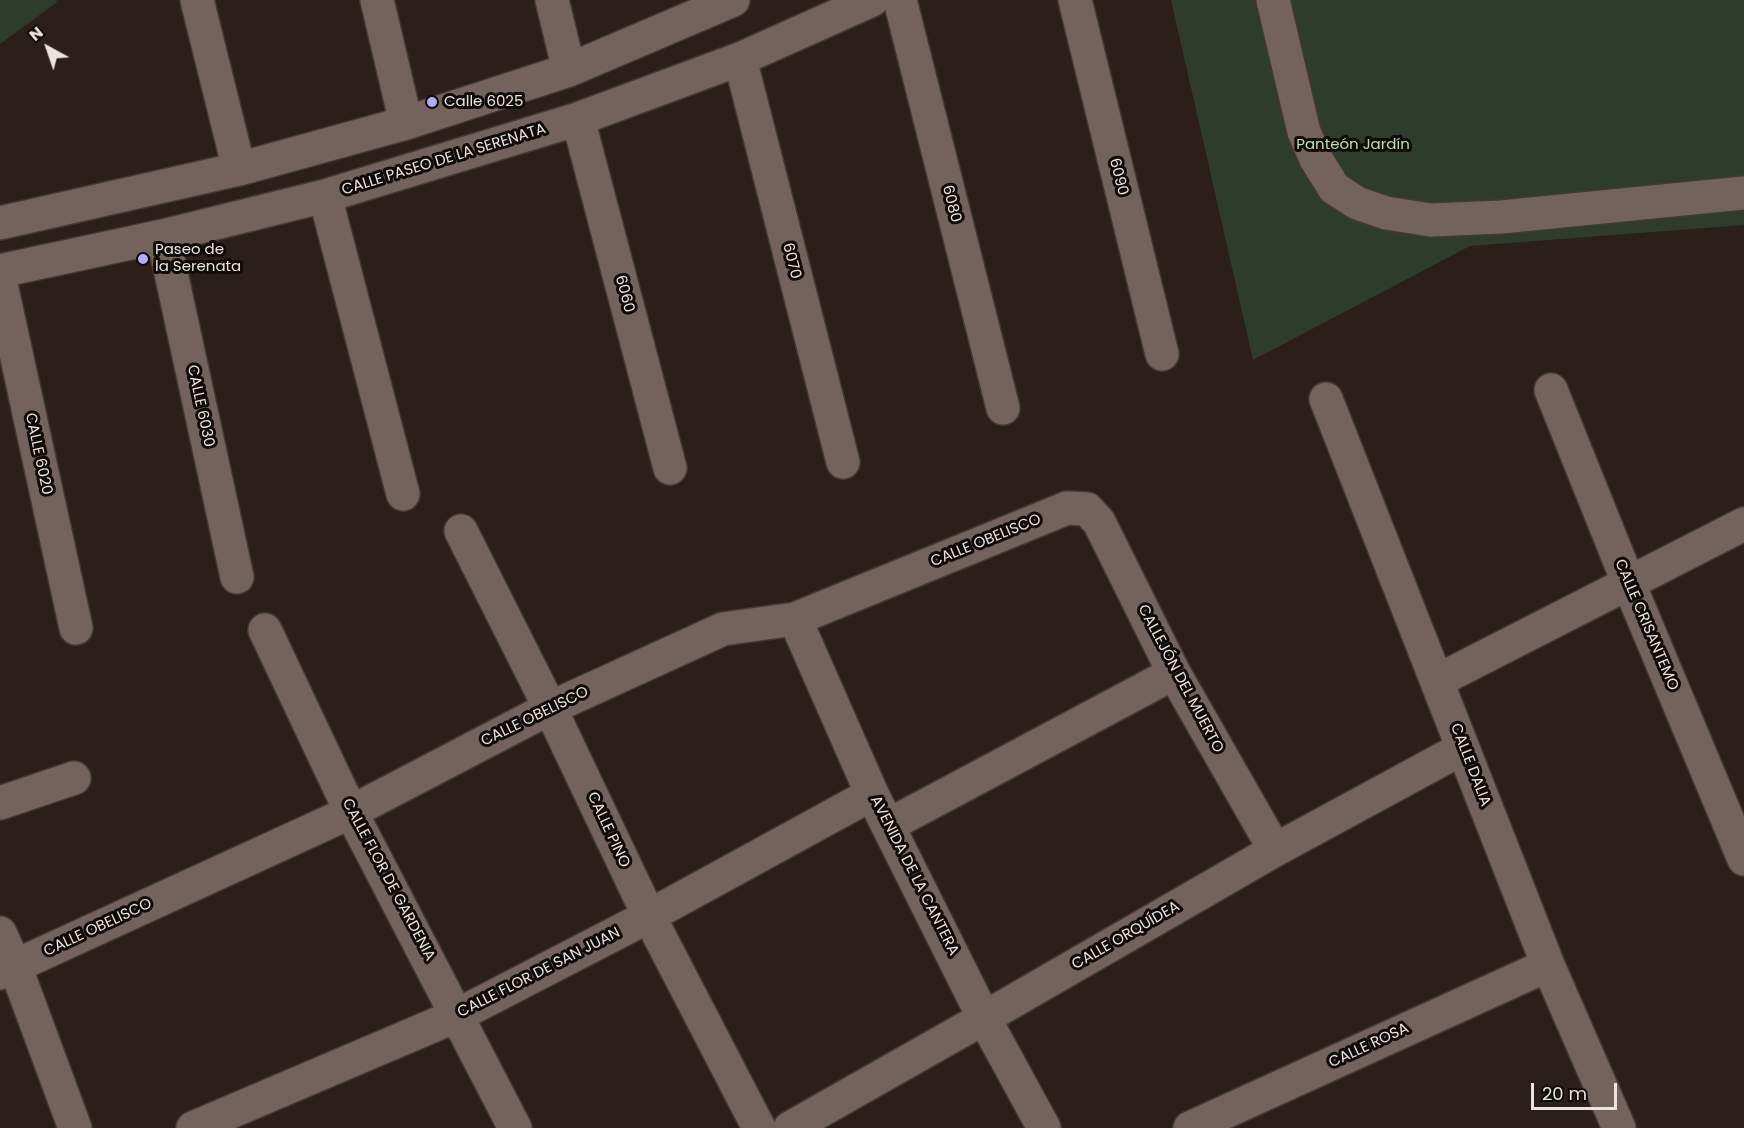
<!DOCTYPE html>
<html>
<head>
<meta charset="utf-8">
<style>
	body { margin:0 }
	#map { position:relative; width:1744px; height:1128px; overflow:hidden; background:#2c1f19; font-family:Poppins,sans-serif }
	canvas { display:block }
	.north { position:absolute; left:18px; top:18px; width:60px; height:60px; -webkit-text-stroke:4px #100a08; paint-order:stroke; rotate:320deg; font-size:16px; font-weight:700; line-height:24px; text-align:center; color:#ece2de }
	.north::after { content:''; display:block; margin:auto; width:21px; height:27px; background:#ece2de; clip-path:polygon(50% 0,100% 100%,50% 72%,0 100%) }
	.scale { position:absolute; left:1531px; top:1083px; width:86px; height:27px; box-sizing:border-box; border:3px solid #ece2de; border-top:0; padding-left:8px; font-size:18px; line-height:21px; white-space:nowrap; color:#ece2de; -webkit-text-stroke:4px #100a08; paint-order:stroke }
</style>
</head>
<body>
<div id="map">
<canvas width="1744" height="1128"></canvas>
<div class="north">N</div>
<div class="scale">20 m</div>
</div>
<script>
const context = document.querySelector('canvas').getContext('2d');
context.lineJoin = 'round';
function fillPath(path, color) { context.fillStyle = color; context.fill(path, 'evenodd'); }
const poly = rows => new Path2D(rows.map(r => 'M' + r).join(''));
function stroke(path, color, width, dash) { context.strokeStyle = color; context.lineWidth = width; context.lineCap = dash ? 'butt' : 'round'; context.setLineDash(dash || []); context.stroke(path); }
function label(font, color, halo, rows, align = 'center') {
  context.font = font + ' Poppins,sans-serif'; context.lineWidth = 6; context.setLineDash([]); context.textBaseline = 'middle'; context.strokeStyle = halo; context.fillStyle = color; for (const [text, x, y, turn = 0] of rows) {
    context.save(); context.translate(x, y); context.rotate((+turn || 0) * Math.PI / 180); context.textAlign = isNaN(turn) ? turn : align; if (halo) context.strokeText(text, 0, 0); context.fillText(text, 0, 0); context.restore();
  }
}
fillPath(poly([
	[0,0,57,0,56,3,0,44],
	[1171,0,1744,0,1744,225,1470,246,1253,360]
]), '#2d3c2b');
const minor = poly([
	[197,0,239,169],
	[377,0,406,123],
	[552,0,569,70],
	[900,0,1003,408],
	[1075,0,1162,354],
	[1273,0,1304,132,1316,159,1334,188,1357,203,1386,213,1431,220,1501,217,1744,193],
	[740,59,843,462],
	[578,119,670,468],
	[325,196,403,494],
	[0,223,239,169,406,123,569,70,733,0],
	[163,236,237,577],
	[0,271,163,236,325,196,578,119,740,59,872,0],
	[0,280,76,628],
	[1551,390,1629,584,1744,859],
	[1326,399,1548,965,1619,1128],
	[461,531,550,708,649,916,759,1128],
	[795,619,872,794,984,1018,1044,1128],
	[265,630,351,812,515,1128],
	[1437,681,1744,524],
	[0,803,74,778],
	[889,825,1174,673],
	[0,933,15,966,75,1128],
	[0,973,351,812,550,708,723,629,795,619,1067,508,1087,509,1099,522,1174,673,1275,850],
	[193,1128,458,1015,649,916,872,794],
	[790,1128,984,1018,1275,850,1463,748],
	[1190,1128,1548,965]
]);
stroke(minor, '#443935', 36);
stroke(minor, '#73635c', 33);
for (const [x, y, r, color] of [
	[432,102,6,"#b2adf9"],
	[143,259,6,"#b2adf9"]
]) { const dot = new Path2D(); dot.arc(x, y, r, 0, 2 * Math.PI); context.fillStyle = color; context.fill(dot); stroke(dot, '#100a08', 2); }
label('15px', '#ece2de', '#100a08', [
	["Calle 6025",444,102],
	["Paseo de",155,250],
	["la Serenata",155,267]
], 'left');
label('15px', '#b7e1b0', '#100a08', [
	["Panteón Jardín",1353,145]
]);
label('15px', '#ece2de', '#100a08', [
	["CALLE PASEO DE LA SERENATA",444,160,-17],
	["6090",1118,177,76],
	["6080",951,204,76],
	["6070",791,261,76],
	["6060",624,294,75],
	["CALLE 6030",200,406,78],
	["CALLE 6020",38,454,78],
	["CALLE OBELISCO",986,541,-22],
	["CALLE CRISANTEMO",1646,625,67],
	["CALLEJÓN DEL MUERTO",1180,679,62],
	["CALLE OBELISCO",535,717,-26],
	["CALLE DALIA",1470,765,69],
	["CALLE PINO",608,830,65],
	["AVENIDA DE LA CANTERA",914,876,63],
	["CALLE FLOR DE GARDENIA",388,880,62],
	["CALLE OBELISCO",98,928,-25],
	["CALLE ORQUÍDEA",1126,936,-30],
	["CALLE FLOR DE SAN JUAN",539,973,-27],
	["CALLE ROSA",1369,1046,-25]
]);
</script>
</body>
</html>
